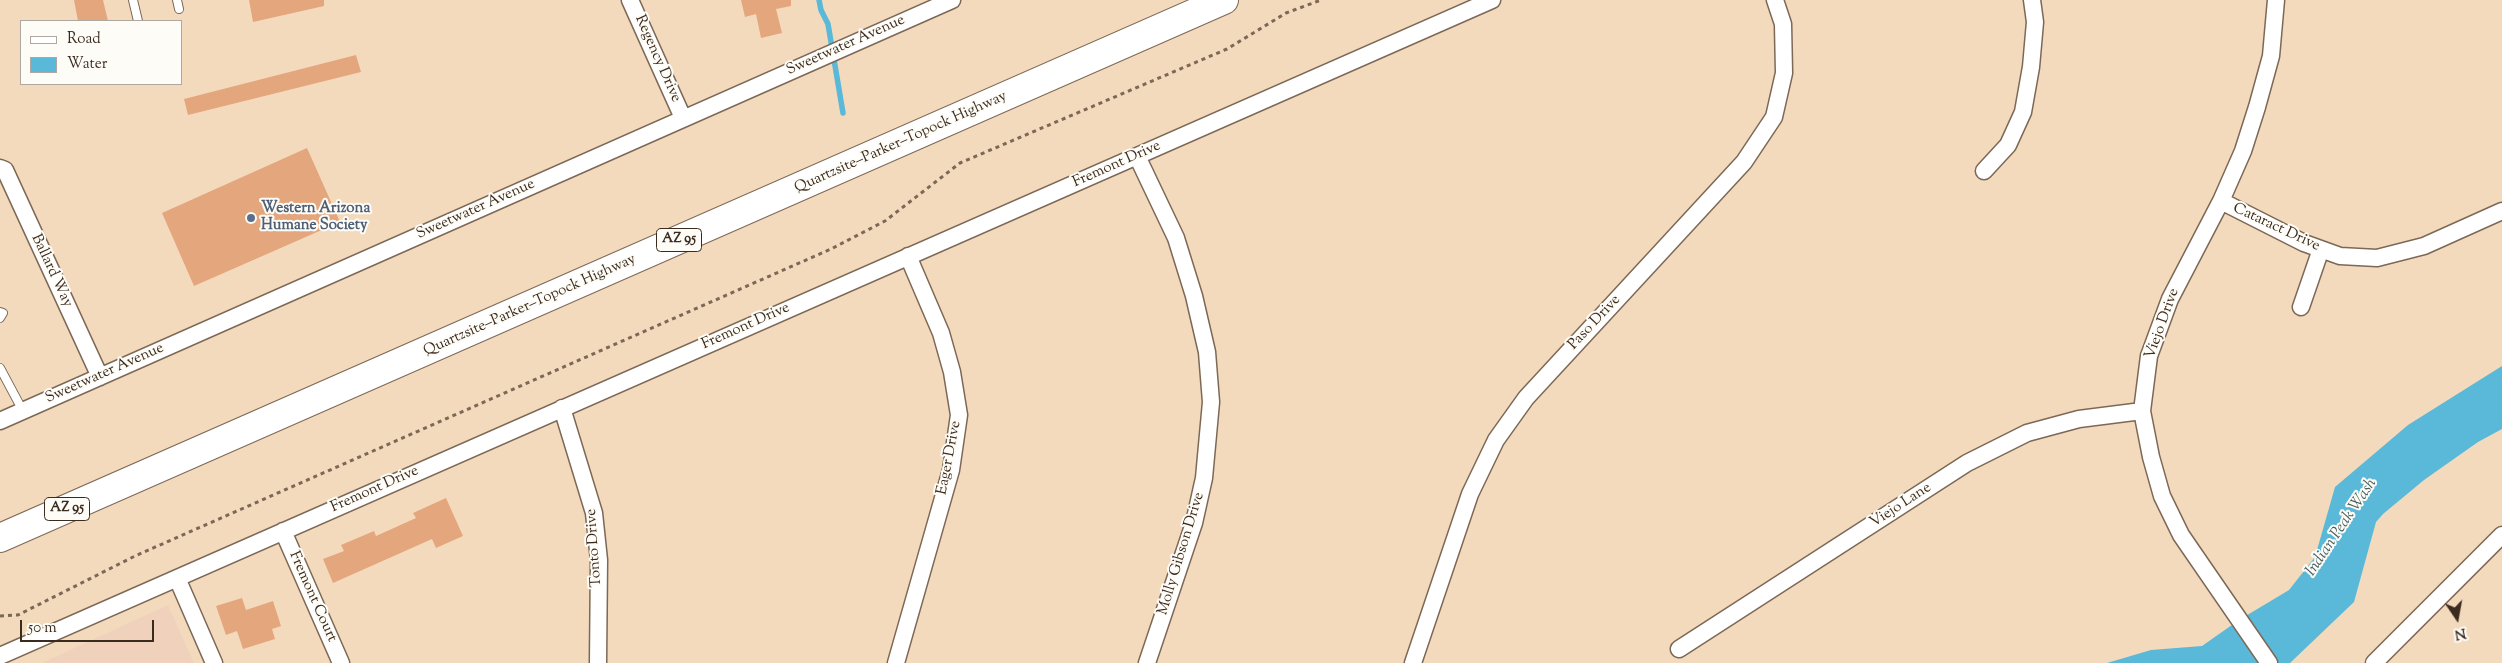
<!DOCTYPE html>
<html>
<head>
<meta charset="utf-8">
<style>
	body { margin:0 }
	#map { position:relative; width:2502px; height:663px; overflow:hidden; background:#f4dabd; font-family:"Sorts Mill Goudy",serif }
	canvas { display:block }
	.legend { position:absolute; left:20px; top:20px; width:162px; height:65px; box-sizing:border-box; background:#fdfcf7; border:1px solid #afa8a0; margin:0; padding:6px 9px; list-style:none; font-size:15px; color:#3b2a1e }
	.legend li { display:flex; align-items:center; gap:10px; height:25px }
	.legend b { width:25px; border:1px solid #afa8a0 }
	.north { position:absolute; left:2432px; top:593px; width:50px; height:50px; -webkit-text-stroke:4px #fdfcf7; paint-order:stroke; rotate:168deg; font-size:14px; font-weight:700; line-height:20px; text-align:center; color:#3b2a1e }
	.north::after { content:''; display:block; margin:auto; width:18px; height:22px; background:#3b2a1e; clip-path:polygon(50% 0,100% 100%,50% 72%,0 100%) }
	.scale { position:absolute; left:20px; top:620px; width:134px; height:22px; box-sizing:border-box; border:2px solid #3b2a1e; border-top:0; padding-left:6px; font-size:15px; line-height:18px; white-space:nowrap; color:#3b2a1e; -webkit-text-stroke:4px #fdfcf7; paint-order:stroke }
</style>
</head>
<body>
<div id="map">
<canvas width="2502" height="663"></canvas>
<ul class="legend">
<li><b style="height:6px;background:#fff"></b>Road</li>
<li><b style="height:14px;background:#5ab8d8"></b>Water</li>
</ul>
<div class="north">N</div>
<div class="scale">50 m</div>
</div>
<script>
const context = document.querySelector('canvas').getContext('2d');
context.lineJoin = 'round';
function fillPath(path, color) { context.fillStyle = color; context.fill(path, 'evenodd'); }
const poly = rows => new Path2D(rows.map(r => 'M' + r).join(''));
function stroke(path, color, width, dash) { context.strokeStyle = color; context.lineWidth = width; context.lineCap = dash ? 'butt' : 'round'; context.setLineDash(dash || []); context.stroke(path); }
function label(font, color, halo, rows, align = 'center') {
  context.font = font + ' "Sorts Mill Goudy",serif'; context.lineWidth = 4; context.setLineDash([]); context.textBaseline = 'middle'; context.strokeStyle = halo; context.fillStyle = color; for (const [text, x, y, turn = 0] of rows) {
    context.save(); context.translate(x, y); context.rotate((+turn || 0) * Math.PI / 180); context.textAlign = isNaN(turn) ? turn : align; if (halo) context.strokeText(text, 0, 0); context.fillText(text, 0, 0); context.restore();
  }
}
fillPath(poly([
	[168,605,194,663,42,663]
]), '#efd1bc');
fillPath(poly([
	[2502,366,2502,429,2478,442,2424,480,2383,514,2376,522,2354,602,2290,663,2107,663,2151,650,2202,646,2239,620,2289,590,2315,557,2335,487,2408,425]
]), '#5ab8d8');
stroke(poly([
	[819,0,821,10,828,24,843,113]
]), '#5ab8d8', 5.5);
fillPath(poly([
	[74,0,103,0,108,21,78,21],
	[249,0,324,0,324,6,253,22],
	[741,0,791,0,791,6,776,9,782,33,761,38,756,14,745,17],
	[356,55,361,72,188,115,184,99],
	[307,148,340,222,194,286,162,213],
	[446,498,463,536,436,548,432,539,333,583,323,559,344,551,341,545,374,531,376,536,416,518,413,513],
	[242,598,246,610,273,601,281,626,272,629,275,639,243,649,237,631,226,635,216,606]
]), '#e4a67c');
const lane = poly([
	[133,0,138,21],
	[177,0,179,9],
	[0,312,3,313,0,318],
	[0,368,23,411]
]);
const street = poly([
	[630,0,683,118],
	[1137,156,1176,238,1194,296,1207,352,1211,402,1204,478,1194,523,1147,663],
	[0,168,5,170,100,377],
	[1984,171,2008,145,2023,112,2031,67,2035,22,2032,0],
	[2221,201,2304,243,2340,256,2377,258,2424,246,2502,211],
	[2301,307,2321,249],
	[562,408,594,513,599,560,598,663],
	[0,421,952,0],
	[283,531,341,663],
	[177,578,214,663],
	[1679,649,1967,463,2027,433,2079,419,2142,411],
	[0,656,1492,0],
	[896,663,951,470,959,415,952,372,941,333,908,256],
	[1413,663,1470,494,1496,440,1526,398,1744,162,1774,117,1784,73,1783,24,1775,0],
	[2269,663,2181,535,2162,496,2151,457,2142,411,2149,356,2170,299,2221,201,2243,151,2257,107,2271,56,2276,0],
	[2374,663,2502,535]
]);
const highway = poly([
	[0,538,1224,0]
]);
stroke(lane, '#7c6856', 10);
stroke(street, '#7c6856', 19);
stroke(highway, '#7c6856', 30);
stroke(poly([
	[0,616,18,615,135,556,831,249,885,221,960,163,1227,49,1286,13,1321,0]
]), '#7c6856', 3, [4, 4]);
stroke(lane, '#fff', 8);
stroke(street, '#fff', 16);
stroke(highway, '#fff', 28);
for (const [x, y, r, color] of [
	[251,218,5,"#5c6f8a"]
]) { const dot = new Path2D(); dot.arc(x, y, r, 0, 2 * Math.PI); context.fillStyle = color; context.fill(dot); stroke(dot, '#fdfcf7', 2); }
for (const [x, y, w] of [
	[679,240,45],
	[67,509,45]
]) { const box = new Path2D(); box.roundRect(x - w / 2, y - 11.5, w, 23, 4); context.fillStyle = '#fdfcf7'; context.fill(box); stroke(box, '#3b2a1e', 1); }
label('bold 14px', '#3b2a1e', null, [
	["AZ 95",679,240],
	["AZ 95",67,509]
]);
label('15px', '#3b2a1e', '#fdfcf7', [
	["Sweetwater Avenue",846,46,-24],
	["Regency Drive",657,59,66],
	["Quartzsite–Parker–Topock Highway",901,143,-24],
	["Fremont Drive",1117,165,-24],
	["Sweetwater Avenue",476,210,-24],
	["Cataract Drive",2276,228,25],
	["Ballard Way",51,271,65],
	["Quartzsite–Parker–Topock Highway",530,306,-24],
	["Paso Drive",1595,323,-47],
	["Viejo Drive",2163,324,-70],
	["Fremont Drive",746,327,-24],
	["Sweetwater Avenue",105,374,-24],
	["Eager Drive",950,458,-79],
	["Fremont Drive",375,490,-24],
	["Viejo Lane",1901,506,-33],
	["Tonto Drive",595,548,-94],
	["Molly Gibson Drive",1182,554,-73],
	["Fremont Court",312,597,66]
]);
label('bold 15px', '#4e5e75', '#fdfcf7', [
	["Western Arizona",261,209],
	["Humane Society",261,226]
], 'left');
label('italic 16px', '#465c5f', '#fdfcf7', [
	["Indian Peak Wash",2342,528,-56]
]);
</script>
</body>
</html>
